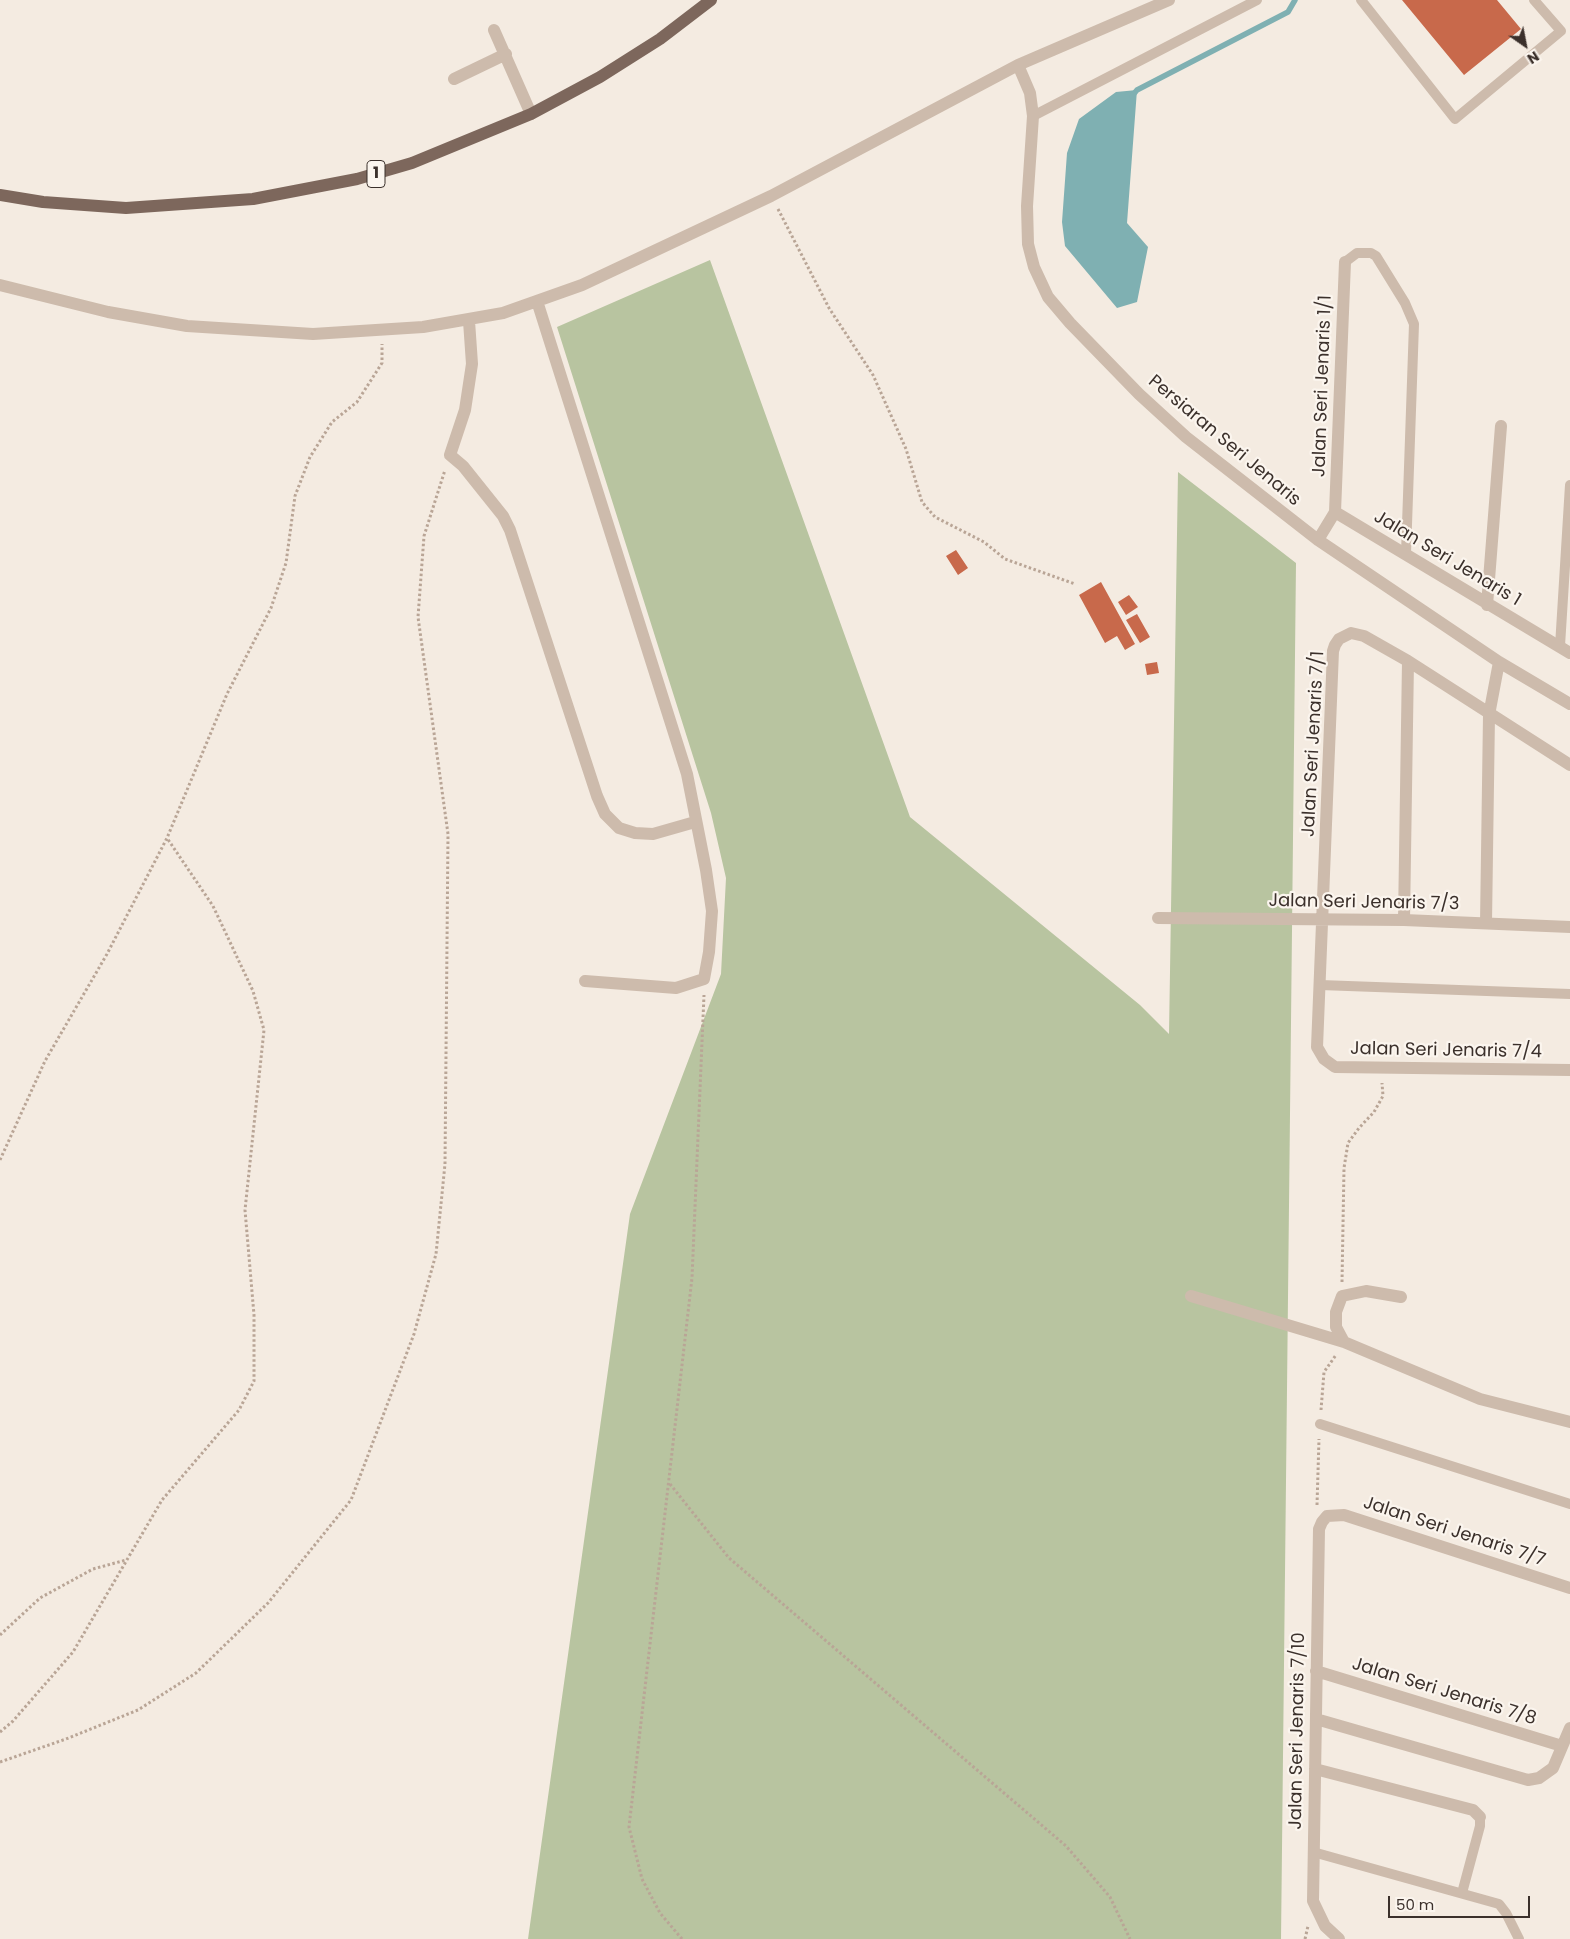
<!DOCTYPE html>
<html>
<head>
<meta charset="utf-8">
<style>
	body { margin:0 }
	#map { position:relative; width:1570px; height:1939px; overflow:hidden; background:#f4ebe1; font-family:Poppins,sans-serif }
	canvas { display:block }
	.north { position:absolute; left:1500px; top:20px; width:50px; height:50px; -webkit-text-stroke:4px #fbf5ee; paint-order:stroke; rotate:147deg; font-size:14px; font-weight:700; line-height:20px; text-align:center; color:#3b302b }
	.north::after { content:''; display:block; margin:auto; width:18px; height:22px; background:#3b302b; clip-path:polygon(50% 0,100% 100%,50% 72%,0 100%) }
	.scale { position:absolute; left:1388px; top:1896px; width:142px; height:22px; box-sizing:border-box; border:2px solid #3b302b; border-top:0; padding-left:6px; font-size:15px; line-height:18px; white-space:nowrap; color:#3b302b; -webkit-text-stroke:4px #fbf5ee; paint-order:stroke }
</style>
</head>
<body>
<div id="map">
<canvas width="1570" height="1939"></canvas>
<div class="north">N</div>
<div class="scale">50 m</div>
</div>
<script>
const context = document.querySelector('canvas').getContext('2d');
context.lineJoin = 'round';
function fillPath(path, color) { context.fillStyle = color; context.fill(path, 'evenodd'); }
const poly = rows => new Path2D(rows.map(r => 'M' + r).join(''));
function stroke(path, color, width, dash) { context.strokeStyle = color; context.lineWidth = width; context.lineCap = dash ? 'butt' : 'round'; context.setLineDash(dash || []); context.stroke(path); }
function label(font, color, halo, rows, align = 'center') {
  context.font = font + ' Poppins,sans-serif'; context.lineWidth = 4.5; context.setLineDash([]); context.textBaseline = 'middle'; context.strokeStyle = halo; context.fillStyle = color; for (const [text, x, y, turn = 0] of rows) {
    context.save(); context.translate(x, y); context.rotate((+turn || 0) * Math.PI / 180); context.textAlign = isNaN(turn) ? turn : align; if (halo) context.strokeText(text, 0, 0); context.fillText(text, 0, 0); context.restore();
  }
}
fillPath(poly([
	[710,260,910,817,1140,1005,1169,1034,1178,472,1296,563,1281,1939,528,1939,630,1214,721,974,726,878,711,813,557,327]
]), '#b8c4a0');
fillPath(poly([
	[1137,90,1127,223,1148,247,1137,302,1117,308,1065,246,1062,222,1067,153,1079,119,1116,92]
]), '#7fb0b2');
stroke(poly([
	[1132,96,1137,90,1288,12,1295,0]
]), '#7fb0b2', 5.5);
fillPath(poly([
	[1402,0,1497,0,1521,29,1464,75],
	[956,550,968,568,958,575,946,556],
	[1101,582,1135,644,1125,650,1117,636,1105,643,1079,595],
	[1129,595,1138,607,1126,615,1118,602],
	[1137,614,1150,637,1140,643,1126,620],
	[1157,662,1159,673,1147,675,1145,664]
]), '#c8694b');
stroke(poly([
	[778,209,829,308,873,375,906,449,922,502,935,517,984,542,1005,559,1075,584],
	[0,1160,45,1061,107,954,167,838,227,694,271,608,286,563,295,496,310,457,332,422,357,402,382,363,382,344],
	[1342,1282,1344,1168,1348,1143,1359,1128,1374,1112,1383,1096,1382,1083],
	[1321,1410,1324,1372,1336,1355],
	[670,1484,729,1558,1066,1846,1110,1897,1130,1939],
	[1317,1505,1319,1439],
	[0,1635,40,1598,93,1569,126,1560],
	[0,1732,13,1721,73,1652,162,1500,239,1410,254,1381,254,1315,245,1210,264,1030,253,991,213,906,167,838],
	[0,1762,66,1739,138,1710,196,1673,268,1603,351,1500,414,1334,436,1254,445,1164,448,834,418,617,424,536,445,470],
	[682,1939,660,1913,642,1879,629,1827,692,1278,704,995],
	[1305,1939,1308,1926]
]), '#b9a596', 3, [2.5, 2.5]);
stroke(poly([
	[1361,0,1455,119,1561,31,1534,0],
	[1033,116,1257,0],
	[1345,262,1357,253,1371,253,1376,256,1405,303,1414,324,1406,553],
	[1560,646,1570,485],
	[1320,985,1570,994],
	[1320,1424,1570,1504],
	[1313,1852,1499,1904,1506,1913,1519,1939],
	[1462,1893,1480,1826,1480,1817]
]), '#cdbbac', 10);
stroke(poly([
	[494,30,531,114],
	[1018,65,1030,93,1033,116,1027,206,1028,244,1034,267,1048,297,1070,323,1139,394,1186,437,1318,540,1499,662,1570,704],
	[454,79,506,54],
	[0,285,108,312,187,326,313,334,423,327,503,313,582,285,771,196,1018,65,1169,0],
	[537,301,687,774,706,870,712,911,709,952,704,979,676,988,585,981],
	[469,321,472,364,465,410,450,455,463,466,503,516,510,530,597,796,605,814,619,828,635,833,653,834,695,822],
	[1335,512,1345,262],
	[1318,540,1335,512,1570,653],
	[1487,605,1501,426],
	[1570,765,1408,661,1364,636,1351,633,1339,639,1335,645,1333,651,1317,1047,1324,1059,1335,1067,1570,1070],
	[1158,918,1404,920,1570,927],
	[1404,920,1408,661],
	[1486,923,1489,715,1499,662],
	[1191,1296,1344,1342],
	[1401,1297,1366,1291,1342,1296,1336,1312,1336,1327,1344,1342,1480,1399,1570,1422],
	[1316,1671,1562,1746],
	[1316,1719,1528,1780,1539,1778,1553,1768,1570,1728],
	[1315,1769,1473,1810,1480,1817],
	[1339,1939,1325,1926,1313,1901,1319,1529,1322,1522,1327,1516,1344,1515,1570,1588]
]), '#cdbbac', 12);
stroke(poly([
	[0,195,43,202,126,208,253,199,357,179,412,163,531,114,600,77,660,39,711,0]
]), '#7d675c', 12);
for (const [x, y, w] of [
	[376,174,18]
]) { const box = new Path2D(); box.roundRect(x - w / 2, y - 13.5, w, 27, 4); context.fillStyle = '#fbf5ee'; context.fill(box); stroke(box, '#3b302b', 1); }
label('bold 16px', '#3b302b', null, [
	["1",376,174]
]);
label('18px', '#3b302b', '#fbf5ee', [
	["Jalan Seri Jenaris 1/1",1323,386,-88],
	["Persiaran Seri Jenaris",1224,441,40],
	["Jalan Seri Jenaris 1",1447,559,31],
	["Jalan Seri Jenaris 7/1",1314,744,-87],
	["Jalan Seri Jenaris 7/3",1364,903,1],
	["Jalan Seri Jenaris 7/4",1446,1051,1],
	["Jalan Seri Jenaris 7/7",1454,1532,18],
	["Jalan Seri Jenaris 7/8",1444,1692,17],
	["Jalan Seri Jenaris 7/10",1298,1731,-89]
]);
</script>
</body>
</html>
